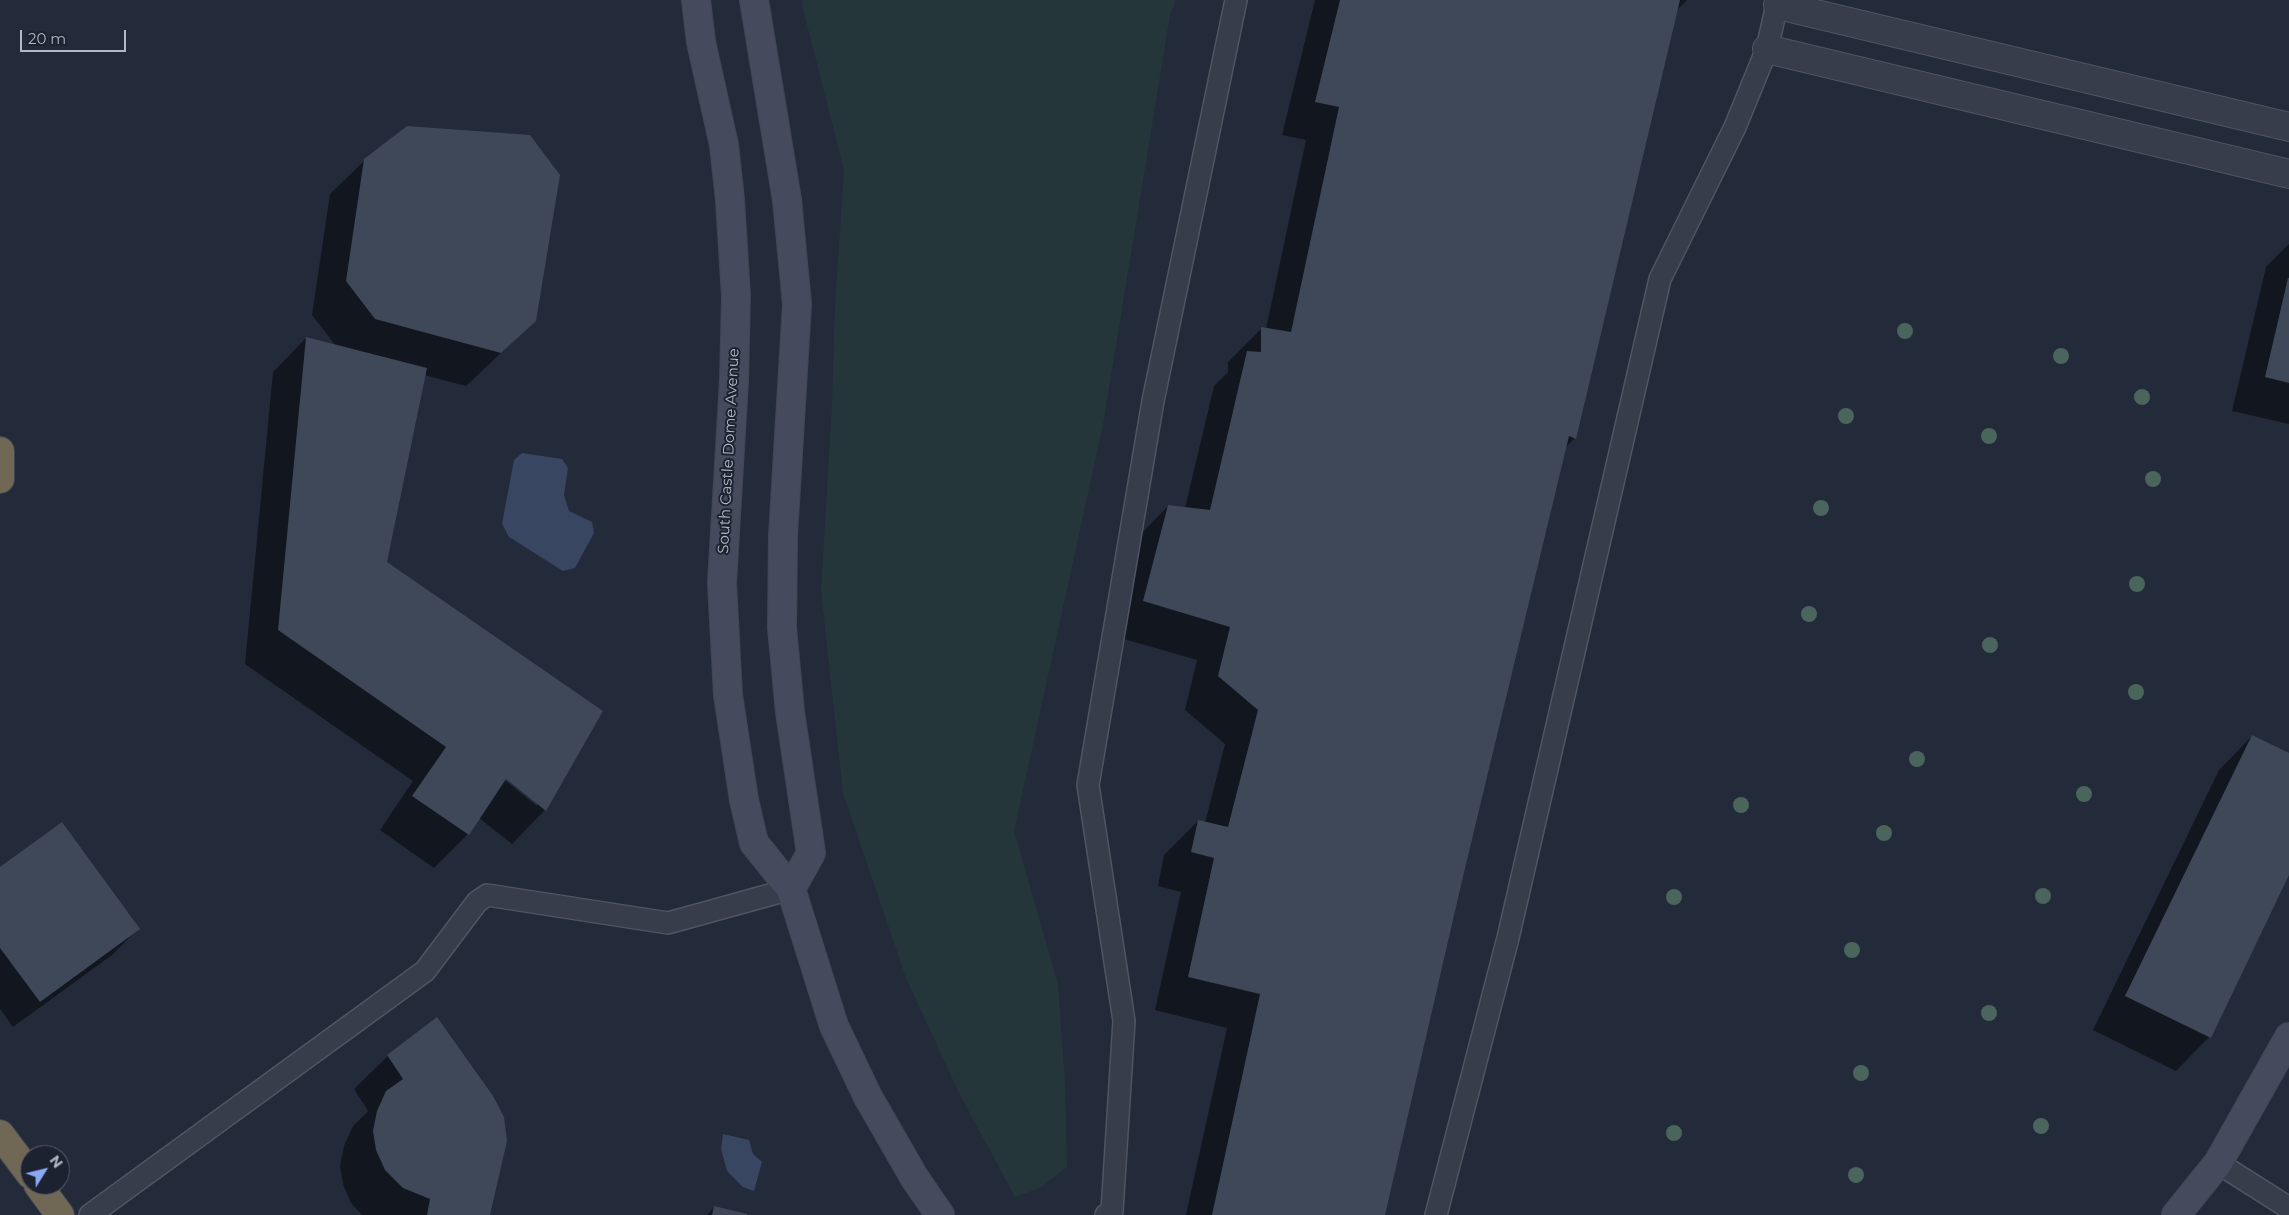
<!DOCTYPE html>
<html>
<head>
<meta charset="utf-8">
<style>
	body { margin:0 }
	#map { position:relative; width:2289px; height:1215px; overflow:hidden; background:#232a3a; font-family:Montserrat,sans-serif }
	canvas { display:block }
	.north { position:absolute; left:20px; top:1145px; width:50px; height:50px; box-sizing:border-box; background:#1c222f; border:1px solid #585e6b; border-radius:50%; rotate:54deg; font-size:14px; font-weight:700; line-height:20px; text-align:center; color:#b2b8c6 }
	.north::after { content:''; display:block; margin:auto; width:18px; height:22px; background:#8aa8f3; clip-path:polygon(50% 0,100% 100%,50% 72%,0 100%) }
	.scale { position:absolute; left:20px; top:30px; width:106px; height:22px; box-sizing:border-box; border:2px solid #b2b8c6; border-top:0; padding-left:6px; font-size:15px; line-height:18px; white-space:nowrap; color:#b2b8c6; -webkit-text-stroke:4px #1c222f; paint-order:stroke }
</style>
</head>
<body>
<div id="map">
<canvas width="2289" height="1215"></canvas>
<div class="north">N</div>
<div class="scale">20 m</div>
</div>
<script>
const context = document.querySelector('canvas').getContext('2d');
context.lineJoin = 'round';
function fillPath(path, color) { context.fillStyle = color; context.fill(path, 'evenodd'); }
const poly = rows => new Path2D(rows.map(r => 'M' + r).join(''));
function stroke(path, color, width, dash) { context.strokeStyle = color; context.lineWidth = width; context.lineCap = dash ? 'butt' : 'round'; context.setLineDash(dash || []); context.stroke(path); }
function label(font, color, halo, rows, align = 'center') {
  context.font = font + ' Montserrat,sans-serif'; context.lineWidth = 4; context.setLineDash([]); context.textBaseline = 'middle'; context.strokeStyle = halo; context.fillStyle = color; for (const [text, x, y, turn = 0] of rows) {
    context.save(); context.translate(x, y); context.rotate((+turn || 0) * Math.PI / 180); context.textAlign = isNaN(turn) ? turn : align; if (halo) context.strokeText(text, 0, 0); context.fillText(text, 0, 0); context.restore();
  }
}
fillPath(poly([
	[803,0,1176,0,1170,15,1103,425,1014,831,1058,984,1065,1083,1067,1167,1040,1188,1015,1197,960,1095,906,978,843,793,821,591,832,404,835,306,844,170,802,5]
]), '#25363b');
fillPath(poly([
	[522,453,562,459,568,468,564,495,569,511,592,522,594,533,575,568,563,571,509,537,502,524,514,460],
	[723,1134,749,1140,753,1154,762,1162,754,1191,743,1187,727,1171,721,1149]
]), '#394662');
fillPath(poly([
	[1315,0,1687,0,1676,11,1575,438,1565,448,1460,885,1384,1215,1186,1215,1227,1028,1155,1010,1181,892,1158,886,1164,855,1198,821,1205,823,1225,744,1185,710,1197,660,1110,635,1135,540,1168,506,1185,508,1214,386,1228,372,1228,362,1262,328,1266,329,1306,140,1282,135],
	[365,160,535,321,466,386,424,375,386,563,601,711,545,810,512,844,479,818,468,834,434,868,380,830,413,781,245,664,273,372,306,338,336,346,312,315,330,194],
	[502,775,537,802,537,806,501,777],
	[2289,244,2289,424,2232,411,2266,267],
	[2252,736,2289,754,2289,872,2209,1037,2176,1071,2093,1030,2219,770],
	[0,869,138,929,112,955,13,1027,0,1009],
	[437,1019,488,1215,362,1215,351,1203,343,1184,340,1166,344,1146,353,1126,368,1111,354,1089,388,1056],
	[714,1207,745,1215,707,1215]
]), '#0007');
fillPath(poly([
	[1340,0,1680,0,1576,439,1569,436,1461,885,1385,1215,1212,1215,1260,994,1188,977,1214,858,1191,852,1198,820,1228,827,1258,710,1218,676,1230,627,1143,601,1168,505,1210,510,1247,351,1261,352,1261,327,1291,332,1339,107,1315,102],
	[407,126,530,135,560,175,536,321,501,353,375,319,346,281,364,159],
	[2288,278,2289,278,2289,383,2265,377],
	[306,337,427,368,387,562,603,711,546,811,506,779,469,835,412,796,446,747,278,630],
	[2252,735,2289,753,2289,875,2211,1038,2125,996],
	[62,822,140,929,40,1002,0,948,0,867],
	[437,1017,493,1096,504,1117,507,1141,490,1215,427,1215,430,1199,403,1188,385,1170,376,1150,373,1131,377,1111,386,1091,403,1079,387,1055],
	[714,1206,747,1214,747,1215,712,1215]
]), '#3f4859');
const lane = poly([
	[2218,1163,2289,1208],
	[90,1215,425,971,477,902,487,895,668,923,791,889],
	[1106,1215,1112,1211,1124,1021,1088,785,1153,401,1236,0],
	[1436,1215,1508,938,1660,279,1735,127,1767,49,1778,0]
]);
const street = poly([
	[1778,5,2289,127],
	[1767,49,2289,174]
]);
const secondary = poly([
	[696,0,701,42,724,145,730,200,736,296,734,381,722,583,728,695,744,800,754,843,791,889,834,1026,868,1097,914,1177,940,1215],
	[754,0,787,200,797,304,783,536,782,628,790,712,811,853,791,889],
	[2176,1215,2218,1163,2289,1037]
]);
const highway = poly([
	[0,451,0,479],
	[0,1134,30,1174],
	[38,1185,60,1215]
]);
stroke(lane, '#4f5562', 24);
stroke(street, '#4f5562', 30);
stroke(secondary, '#404653', 30);
stroke(highway, '#3f4552', 30);
stroke(lane, '#373d4a', 21);
stroke(street, '#373d4a', 28);
stroke(secondary, '#454b5d', 28);
stroke(highway, '#706854', 28);
context.fillStyle = '#4a655c';
for (const [x, y] of [
	[1905,331],
	[2061,356],
	[2142,397],
	[1846,416],
	[1989,436],
	[2153,479],
	[1821,508],
	[2137,584],
	[1809,614],
	[1990,645],
	[2136,692],
	[1917,759],
	[2084,794],
	[1741,805],
	[1884,833],
	[2043,896],
	[1674,897],
	[1852,950],
	[1989,1013],
	[1861,1073],
	[2041,1126],
	[1674,1133],
	[1856,1175]
]) { context.beginPath(); context.arc(x, y, 8, 0, 2 * Math.PI); context.fill(); }
label('15px', '#b2b8c6', '#1c222f', [
	["South Castle Dome Avenue",729,451,-87]
]);
</script>
</body>
</html>
